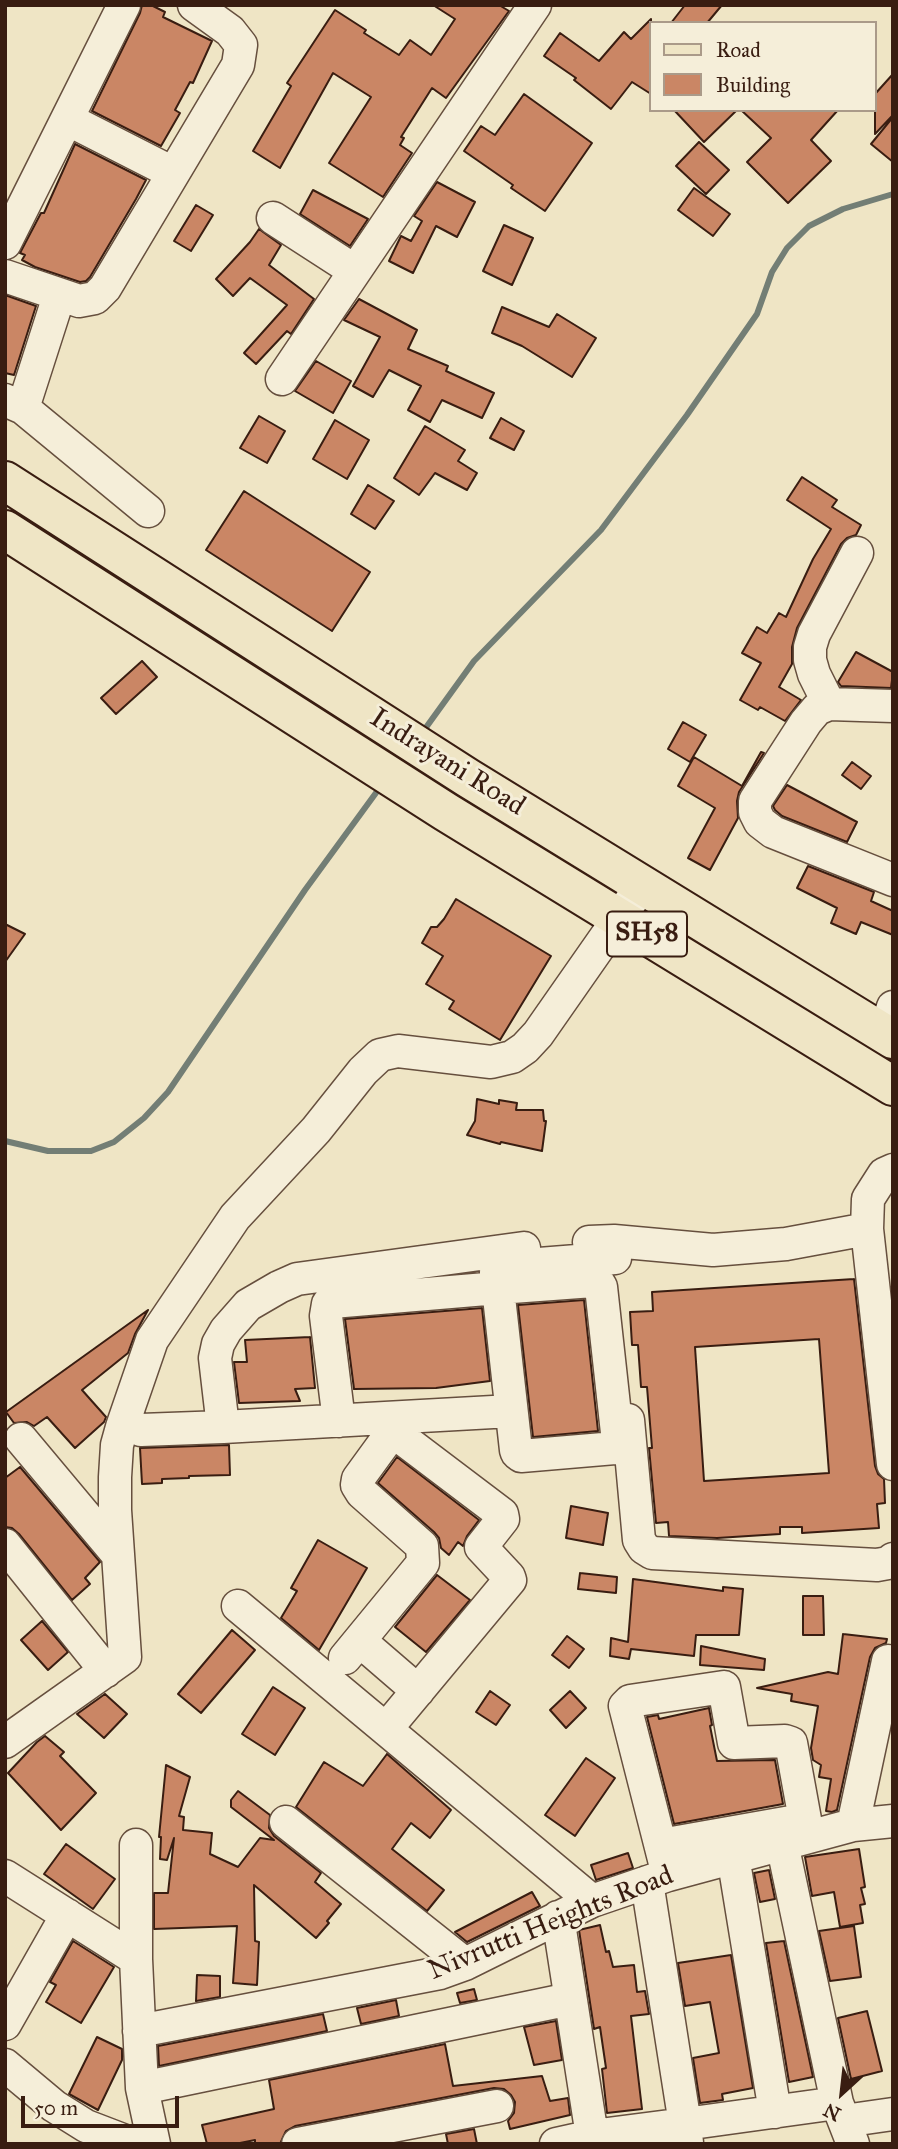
<!DOCTYPE html>
<html>
<head>
<meta charset="utf-8">
<style>
	body { margin:0 }
	#map { position:relative; width:898px; height:2149px; overflow:hidden; background:#efe5c5; font-family:"IM FELL Great Primer",serif }
	canvas { display:block }
	.frame { position:absolute; inset:0; border:7px solid #391d11; pointer-events:none }
	.legend { position:absolute; left:649px; top:21px; width:228px; height:91px; box-sizing:border-box; background:#f5eed9; border:2px solid #aa9a89; margin:0; padding:9px 12px; list-style:none; font-size:21px; color:#391d11 }
	.legend li { display:flex; align-items:center; gap:14px; height:35px }
	.legend b { width:35px; border:2px solid #aa9a89 }
	.north { position:absolute; left:807px; top:2058px; width:70px; height:70px; -webkit-text-stroke:5px #f5eed9; paint-order:stroke; rotate:207deg; font-size:19px; font-weight:700; line-height:28px; text-align:center; color:#391d11 }
	.north::after { content:''; display:block; margin:auto; width:24px; height:32px; background:#391d11; clip-path:polygon(50% 0,100% 100%,50% 72%,0 100%) }
	.scale { position:absolute; left:21px; top:2096px; width:158px; height:32px; box-sizing:border-box; border:4px solid #391d11; border-top:0; padding-left:9px; font-size:21px; line-height:24px; white-space:nowrap; color:#391d11; -webkit-text-stroke:5px #f5eed9; paint-order:stroke }
</style>
</head>
<body>
<div id="map">
<canvas width="898" height="2149"></canvas>
<div class="frame"></div>
<ul class="legend">
<li><b style="height:9px;background:#efe5c5"></b>Road</li>
<li><b style="height:19px;background:#ca8665"></b>Building</li>
</ul>
<div class="north">N</div>
<div class="scale">50 m</div>
</div>
<script>
const context = document.querySelector('canvas').getContext('2d');
context.lineJoin = 'round';
const poly = rows => new Path2D(rows.map(r => 'M' + r).join(''));
function stroke(path, color, width, dash) { context.strokeStyle = color; context.lineWidth = width; context.lineCap = dash ? 'butt' : 'round'; context.setLineDash(dash || []); context.stroke(path); }
function fillPath(path, color) { context.fillStyle = color; context.fill(path, 'evenodd'); }
function label(font, color, halo, rows, align = 'center') {
  context.font = font + ' "IM FELL Great Primer",serif'; context.lineWidth = 6; context.setLineDash([]); context.textBaseline = 'middle'; context.strokeStyle = halo; context.fillStyle = color; for (const [text, x, y, turn = 0] of rows) {
    context.save(); context.translate(x, y); context.rotate((+turn || 0) * Math.PI / 180); context.textAlign = isNaN(turn) ? turn : align; if (halo) context.strokeText(text, 0, 0); context.fillText(text, 0, 0); context.restore();
  }
}
stroke(poly([
	[422,733,474,661,601,530,687,415,757,314,772,272,787,248,809,226,843,209,893,194],
	[5,1141,48,1151,91,1151,114,1142,144,1118,168,1092,305,890,381,786]
]), '#737e75', 6);
const building = poly([
	[142,5,151,5,165,12,163,17,212,41,193,83,190,82,175,110,180,113,161,146,92,111,140,13,142,5],
	[433,5,499,5,509,11,446,98,432,88,401,137,404,138,400,145,412,153,383,197,329,163,371,97,333,73,280,168,253,151,291,86,287,83,335,10,366,30,364,33,399,55,410,40,431,55,455,19,433,5],
	[685,5,722,5,707,23,671,23,685,5],
	[651,19,651,94,632,82,611,109,574,80,576,78,544,56,560,33,599,61,624,32,631,39,651,19],
	[893,74,893,115,875,134,875,94,893,74],
	[524,94,592,143,545,211,511,188,513,185,464,151,481,126,495,135,524,94],
	[674,110,737,110,704,142,674,110],
	[741,110,838,110,811,140,831,161,788,203,747,162,771,138,741,110],
	[893,117,893,162,871,144,893,117],
	[699,142,729,170,706,194,676,166,699,142],
	[75,144,146,180,136,199,90,277,86,281,80,282,35,267,22,260,25,255,20,253,41,213,44,213,75,144],
	[437,182,475,202,457,237,436,226,413,273,389,261,401,236,411,241,422,221,414,216,437,182],
	[694,188,730,214,713,236,678,210,694,188],
	[313,190,368,219,350,246,300,214,313,190],
	[196,205,213,215,191,251,174,241,196,205],
	[504,225,533,238,512,285,483,271,504,225],
	[259,229,281,245,269,265,314,299,291,334,287,331,256,364,244,353,287,305,250,278,233,296,216,279,250,242,259,229],
	[5,295,36,306,14,375,5,373,5,295],
	[359,299,417,330,408,349,448,366,446,371,494,393,482,418,442,400,430,422,408,410,421,386,389,370,373,397,353,386,380,337,344,320,359,299],
	[502,307,549,327,557,314,596,338,572,377,522,346,492,333,502,307],
	[316,361,351,381,333,413,295,391,316,361],
	[259,416,285,431,267,463,240,448,259,416],
	[501,418,524,431,514,450,490,438,501,418],
	[335,420,369,440,347,479,313,459,335,420],
	[425,426,465,450,458,461,477,473,467,490,435,473,419,495,394,478,425,426],
	[802,477,837,500,832,507,861,525,856,535,847,538,841,544,797,628,792,647,792,664,779,687,801,700,785,721,760,707,758,710,740,700,761,663,742,653,757,627,767,633,779,613,786,617,813,559,831,529,787,500,802,477],
	[368,485,394,501,375,529,351,514,368,485],
	[244,491,370,572,332,631,206,550,244,491],
	[856,652,893,672,891,688,841,686,838,682,856,652],
	[142,661,157,677,116,714,101,698,142,661],
	[683,722,706,735,690,762,668,749,683,722],
	[761,752,764,753,739,792,737,801,738,818,710,870,688,858,715,808,678,786,694,757,742,786,761,752],
	[852,762,871,776,861,789,842,775,852,762],
	[787,785,857,822,847,842,782,816,775,810,773,806,787,785],
	[808,866,874,892,871,901,893,911,893,935,861,922,856,934,831,923,837,908,797,888,808,866],
	[456,899,551,956,500,1040,449,1009,454,1001,426,984,443,956,422,943,431,927,437,927,444,919,456,899],
	[5,924,25,934,5,962,5,924],
	[477,1099,499,1104,499,1100,517,1103,516,1110,543,1110,544,1121,546,1121,542,1151,501,1142,500,1144,467,1135,475,1121,477,1099],
	[854,1279,875,1466,878,1474,884,1479,885,1503,877,1504,879,1528,802,1533,802,1527,780,1527,780,1534,717,1538,669,1536,668,1522,656,1523,649,1448,652,1448,647,1387,641,1387,638,1345,632,1345,630,1312,653,1311,652,1292,854,1279],
	[819,1339,829,1473,704,1481,695,1347,819,1339],
	[584,1300,598,1431,533,1437,518,1305,584,1300],
	[482,1308,490,1381,436,1388,354,1389,345,1319,482,1308],
	[148,1310,135,1334,128,1353,82,1390,106,1417,104,1422,75,1448,47,1417,34,1426,27,1422,14,1423,6,1412,148,1310],
	[310,1337,315,1388,295,1389,300,1401,239,1403,234,1362,247,1362,245,1340,310,1337],
	[229,1445,230,1475,189,1476,189,1478,162,1479,162,1483,142,1484,140,1448,229,1445],
	[397,1457,479,1520,467,1536,463,1546,458,1542,449,1555,441,1548,439,1538,434,1532,378,1483,397,1457],
	[20,1467,100,1562,85,1578,90,1584,72,1600,19,1534,12,1528,5,1527,5,1478,20,1467],
	[571,1506,608,1513,603,1545,566,1538,571,1506],
	[318,1540,367,1568,319,1650,281,1618,297,1591,291,1588,318,1540],
	[580,1573,617,1577,616,1593,578,1589,580,1573],
	[437,1575,470,1600,426,1652,395,1627,437,1575],
	[633,1579,723,1591,723,1587,743,1589,739,1635,696,1635,694,1656,631,1649,629,1659,610,1656,611,1638,628,1642,633,1579],
	[803,1596,823,1596,824,1635,803,1635,803,1596],
	[42,1621,68,1652,48,1670,21,1640,42,1621],
	[232,1630,255,1650,201,1713,178,1694,232,1630],
	[843,1634,887,1639,886,1643,875,1648,870,1657,837,1810,832,1812,826,1811,831,1779,819,1777,821,1765,813,1760,811,1748,818,1706,791,1701,792,1694,757,1688,828,1672,838,1674,843,1634],
	[567,1636,584,1649,569,1668,552,1655,567,1636],
	[701,1646,765,1659,764,1670,700,1665,701,1646],
	[273,1687,305,1708,275,1755,242,1734,273,1687],
	[490,1691,510,1705,496,1725,476,1712,490,1691],
	[570,1691,586,1708,566,1728,550,1710,570,1691],
	[105,1694,127,1714,104,1738,77,1714,105,1694],
	[709,1708,712,1725,710,1726,717,1761,775,1760,783,1804,674,1824,647,1717,658,1715,659,1719,709,1708],
	[45,1736,64,1752,60,1756,96,1793,61,1830,8,1773,37,1742,45,1736],
	[387,1754,451,1810,430,1838,411,1823,392,1849,444,1890,427,1911,296,1807,324,1762,363,1786,387,1754],
	[586,1758,615,1778,575,1836,545,1815,586,1758],
	[166,1765,190,1777,179,1816,184,1817,183,1830,212,1833,210,1854,238,1867,260,1838,274,1840,231,1807,231,1800,238,1791,270,1815,269,1828,274,1836,321,1873,315,1882,341,1904,327,1921,329,1923,316,1938,254,1885,255,1941,259,1942,257,1985,233,1983,237,1926,154,1929,154,1893,168,1893,174,1838,167,1860,160,1859,161,1837,159,1837,166,1765],
	[66,1844,115,1879,93,1909,44,1874,66,1844],
	[859,1849,865,1887,861,1888,865,1904,860,1905,863,1923,840,1927,834,1892,812,1896,805,1857,859,1849],
	[628,1853,633,1868,596,1880,591,1865,628,1853],
	[769,1870,775,1899,760,1902,754,1873,769,1870],
	[532,1892,540,1906,467,1942,455,1932,532,1892],
	[600,1925,606,1952,609,1951,613,1967,634,1965,637,1992,645,1991,649,2014,631,2016,642,2109,607,2113,602,2069,606,2068,600,2027,594,2029,579,1930,600,1925],
	[854,1926,861,1977,830,1981,819,1931,854,1926],
	[73,1941,114,1967,81,2023,46,2002,56,1985,50,1982,73,1941],
	[784,1941,813,2077,789,2082,766,1943,784,1941],
	[731,1955,753,2088,722,2094,723,2100,700,2103,693,2058,719,2053,710,2002,685,2006,678,1963,731,1955],
	[197,1975,220,1976,220,1997,196,2001,197,1975],
	[474,1989,477,2000,460,2003,457,1993,474,1989],
	[396,2000,399,2016,361,2024,357,2008,396,2000],
	[867,2011,882,2071,851,2079,838,2018,867,2011],
	[323,2014,327,2031,159,2066,158,2046,323,2014],
	[556,2021,562,2060,534,2065,524,2027,556,2021],
	[97,2037,122,2049,122,2060,98,2110,69,2094,97,2037],
	[445,2044,453,2086,542,2076,550,2101,568,2098,570,2115,510,2129,508,2121,514,2113,515,2102,511,2095,504,2089,494,2088,295,2126,286,2131,280,2144,255,2144,255,2140,235,2144,207,2144,202,2125,274,2109,269,2080,445,2044],
	[474,2129,477,2144,448,2144,446,2134,474,2129]
]);
fillPath(building, '#ca8665');
stroke(building, '#391d11', 2);
const minor = poly([
	[67,119,173,173],
	[273,218,355,271],
	[5,243,124,5],
	[5,276,79,301,95,298,105,288,238,65,241,45,230,31,194,5],
	[282,379,535,5],
	[5,400,23,408,59,296],
	[23,408,148,511],
	[829,704,814,674,810,660,810,647,814,634,857,553],
	[893,706,829,704,817,709,806,722,755,801,755,812,760,822,773,832,893,880],
	[884,1034,893,1007],
	[867,1229,893,1464],
	[589,1242,614,1241,713,1250,786,1244,867,1229,868,1199,884,1174,893,1170],
	[628,1420,639,1540,644,1548,652,1553,877,1565,888,1563,893,1559],
	[339,1421,326,1316,328,1304,332,1302,498,1288,593,1281,598,1282,601,1287,618,1442,615,1448,521,1456,517,1453,516,1450,498,1288,496,1278,496,1272,501,1267,615,1258],
	[223,1427,511,1411],
	[141,1430,223,1427,215,1358,218,1344,226,1330,248,1305,279,1287,297,1279,524,1248],
	[21,1439,118,1555],
	[5,1545,106,1671],
	[238,1606,592,1901],
	[360,1641,418,1691],
	[345,1658,423,1563,422,1546,362,1493,357,1485,358,1479,390,1435,395,1433,502,1514,503,1519,481,1547,509,1577,510,1580,386,1729],
	[5,1742,125,1657,115,1510,115,1477,117,1445,122,1427,152,1340,235,1217,316,1130,363,1071,380,1055,398,1051,491,1062,512,1057,525,1048,538,1034,633,898],
	[286,1822,465,1964],
	[853,1825,888,1661],
	[782,1843,837,2103,853,2144],
	[136,1845,136,1959,142,2088,154,2144],
	[661,1845,791,1822],
	[733,1856,775,2112],
	[668,1875,625,1706,630,1701,724,1687,734,1743,785,1741,791,1743,808,1836],
	[5,1876,136,1959],
	[647,1882,685,2124,837,2103],
	[558,1917,592,2136],
	[5,2024,67,1915],
	[139,2031,440,1973,465,1964,592,1901,668,1875,853,1825,893,1821],
	[5,2065,54,2106,86,2126,133,2144],
	[142,2088,570,1999],
	[844,2121,893,2114],
	[298,2144,497,2106],
	[556,2144,592,2136,685,2124,687,2143]
]);
const major = poly([
	[5,481,468,778,893,1039],
	[5,530,446,812,893,1086]
]);
stroke(minor, '#664f3e', 35);
stroke(major, '#391d11', 42);
stroke(minor, '#f5eed9', 32);
stroke(major, '#efe5c5', 38);
for (const [x, y, w] of [
	[647,934,80]
]) { const box = new Path2D(); box.roundRect(x - w / 2, y - 22.5, w, 45, 5); context.fillStyle = '#f5eed9'; context.fill(box); stroke(box, '#391d11', 2); }
label('bold 26px', '#391d11', null, [
	["SH58",647,934]
]);
label('28px', '#391d11', '#f5eed9', [
	["Indrayani Road",447,763,32],
	["Nivrutti Heights Road",551,1924,-22]
]);
</script>
</body>
</html>
